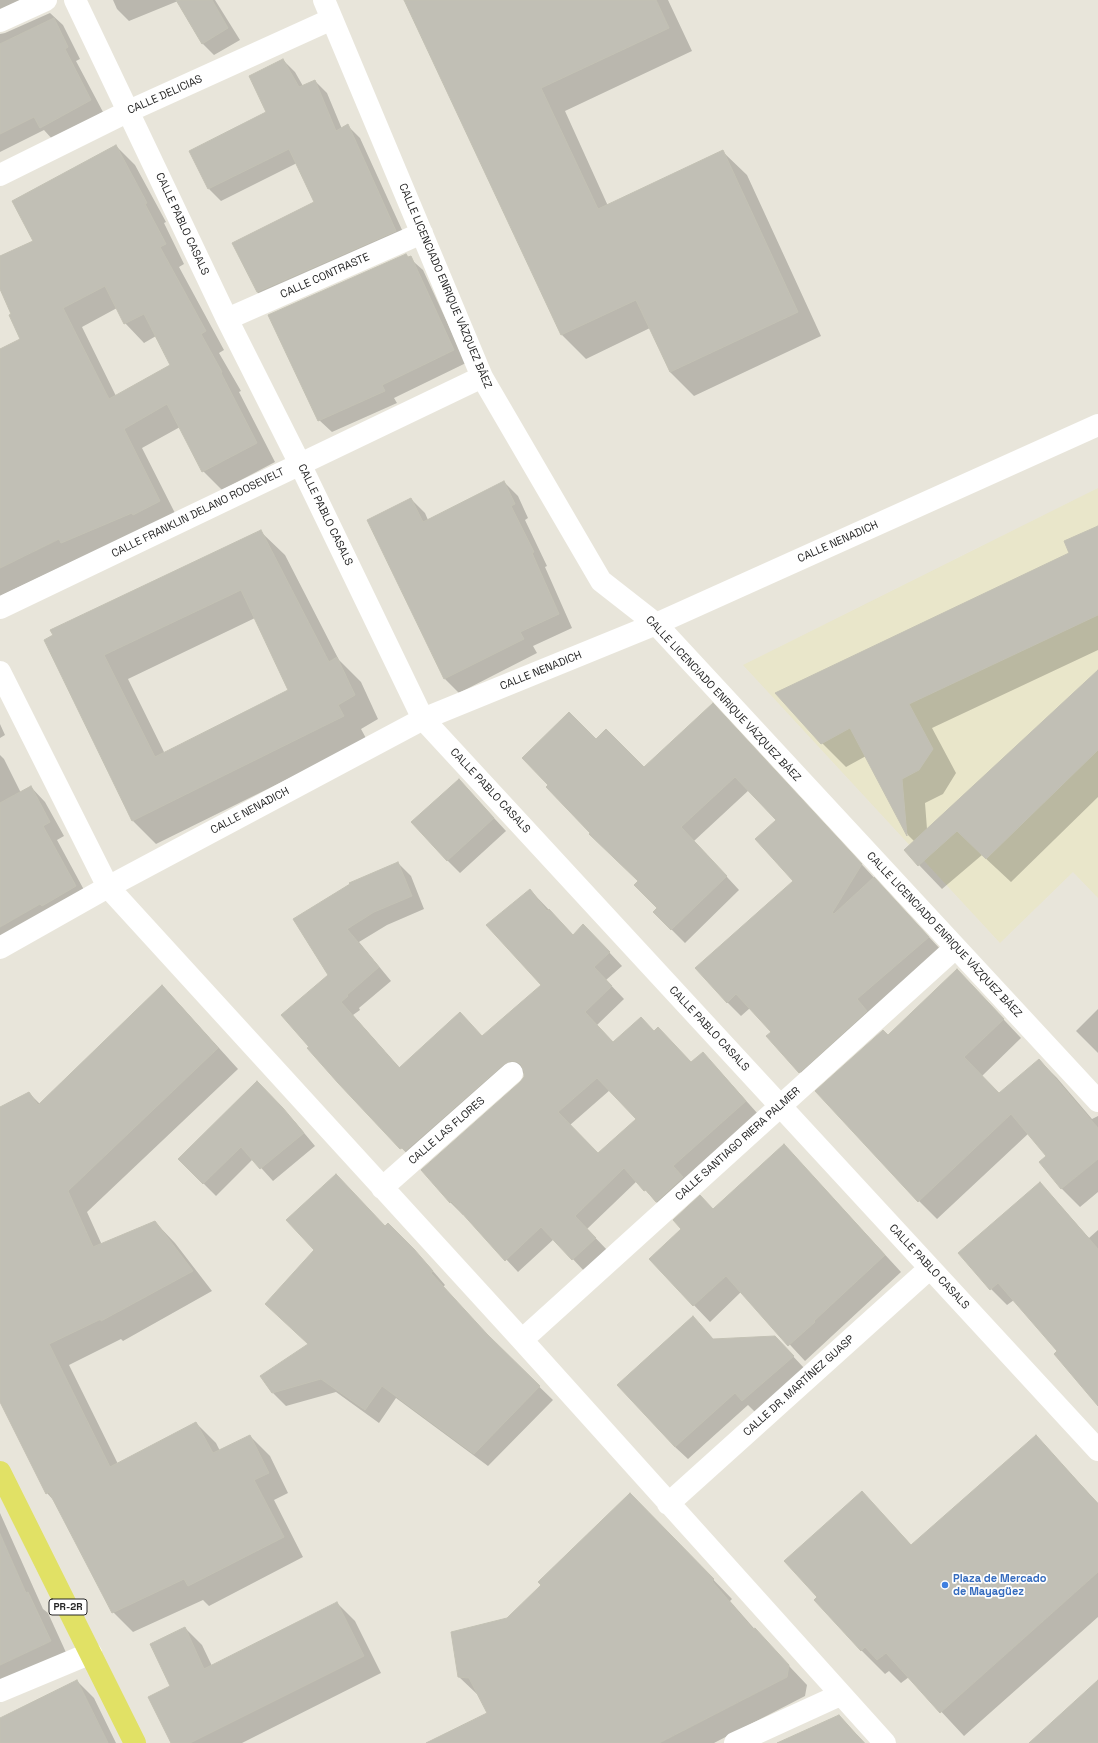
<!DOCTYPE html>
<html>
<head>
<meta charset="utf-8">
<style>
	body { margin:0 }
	canvas { display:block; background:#e8e5da }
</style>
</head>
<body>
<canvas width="1098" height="1743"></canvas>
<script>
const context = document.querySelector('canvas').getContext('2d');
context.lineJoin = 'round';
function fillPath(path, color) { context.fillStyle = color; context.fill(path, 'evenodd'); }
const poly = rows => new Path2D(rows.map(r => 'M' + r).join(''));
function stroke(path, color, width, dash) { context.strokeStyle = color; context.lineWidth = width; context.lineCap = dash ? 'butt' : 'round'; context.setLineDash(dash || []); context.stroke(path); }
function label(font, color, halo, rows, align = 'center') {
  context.font = font + ' "Space Grotesk",sans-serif'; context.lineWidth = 3.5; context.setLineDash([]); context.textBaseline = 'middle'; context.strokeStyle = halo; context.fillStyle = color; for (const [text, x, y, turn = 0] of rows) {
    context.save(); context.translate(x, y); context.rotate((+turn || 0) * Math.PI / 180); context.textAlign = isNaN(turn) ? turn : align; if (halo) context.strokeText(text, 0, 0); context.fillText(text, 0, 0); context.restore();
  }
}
fillPath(poly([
	[1098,488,1098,898,1073,872,1000,943,743,665]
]), '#e9e6ca');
fillPath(poly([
	[0,0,51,0,0,31],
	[113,0,215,0,240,40,214,55,202,43,178,1,129,21,117,9],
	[406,0,668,0,692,51,565,111,608,206,723,152,747,175,821,336,694,396,670,372,650,328,586,359,562,335],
	[50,13,63,25,80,59,76,61,103,112,53,140,44,130,0,152,0,34,5,33],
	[283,60,295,72,303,86,315,81,327,93,342,129,348,126,360,138,408,243,269,304,257,292,315,202,297,163,221,201,209,189,191,152,268,113],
	[116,146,135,165,166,222,164,223,184,264,179,267,224,350,219,353,241,391,239,392,275,462,222,490,203,471,180,427,142,448,179,521,78,559,0,596,0,351,21,339,12,314,0,287,0,258,35,242],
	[117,308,125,323,144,343,156,336,171,365,116,396,82,327],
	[406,255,423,270,466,363,394,398,397,403,332,432,319,420],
	[504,482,518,496,528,518,525,520,547,566,545,567,572,628,533,646,537,653,459,693,445,679,368,520,411,499,425,513,428,520],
	[1098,527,1098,650,932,728,956,773,943,794,925,803,927,829,1098,671,1098,797,1011,882,982,855,942,889,919,865,914,841,908,835,866,756,846,767,822,743,1070,553],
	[261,532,285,555,339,660,361,682,378,719,361,729,367,740,156,844,132,820,46,640],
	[255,618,290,690,165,754,128,679],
	[726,718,942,951,813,1085,800,1072,772,1032,750,1008,741,1016,727,1002,794,881,778,820,749,790,694,841,739,890,685,943,671,929,639,881,590,834,596,740,644,768],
	[0,724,5,735,0,738],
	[0,755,4,759,21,793,31,787,45,802,64,836,57,840,90,901,0,950],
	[459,780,506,831,460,873,447,860],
	[398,863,411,876,424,909,387,925,359,942,391,981,359,1008,360,1010,353,1015,400,1068,483,1037,543,985,530,890,574,936,596,938,622,966,606,980,624,999,597,1025,613,1043,655,1032,692,1063,715,1066,758,1114,657,1203,637,1181,587,1229,608,1251,585,1272,554,1239,518,1272,464,1214,463,1215,450,1202,525,1077,525,1073,516,1076,414,1161,339,1082,329,975,294,919],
	[610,1090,637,1119,598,1154,570,1125],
	[162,986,182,1007,238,1069,87,1212,102,1245,155,1222,175,1243,212,1291,123,1341,121,1339,69,1365,118,1464,196,1423,216,1443,220,1451,250,1436,270,1456,288,1493,274,1500,303,1557,209,1606,203,1600,133,1632,113,1612,55,1502,47,1493,0,1399,0,1108,29,1093,40,1104],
	[975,989,1021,1038,982,1076,999,1094,1039,1060,1057,1078,1092,1119,1098,1116,1098,1192,1080,1207,1062,1189,1040,1162,1048,1156,1029,1133,937,1219,919,1201,888,1036],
	[1098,1009,1098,1053,1076,1031],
	[257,1083,295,1122,315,1146,273,1181,253,1159,216,1196,179,1159],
	[784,1145,901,1272,805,1361,741,1292,710,1322,650,1259,713,1210],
	[1040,1183,1089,1238,1098,1230,1098,1404,1059,1351,1014,1300,1007,1305,991,1289],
	[386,1227,427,1264,445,1285,443,1287,496,1345,553,1400,488,1466,396,1398,379,1423,336,1392,286,1406,273,1393,309,1344],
	[705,1330,714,1340,775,1337,805,1369,756,1413,748,1405,688,1459,675,1447],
	[1036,1437,1098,1503,1098,1617,964,1736,909,1677,901,1683,889,1671,885,1674,861,1650,862,1492,912,1546],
	[0,1513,43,1609,48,1613,69,1659,0,1688],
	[649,1513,732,1599,730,1601,758,1633,807,1685,805,1696,714,1743,455,1743,489,1713,479,1696,459,1677,508,1618],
	[337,1603,355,1621,381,1673,242,1743,172,1743,171,1686,185,1628,202,1645,212,1666],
	[77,1681,94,1698,116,1743,0,1743,0,1719],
	[839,1716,865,1743,779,1743]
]), '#0003');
const building = poly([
	[176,0,212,0,228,28,202,44,176,0],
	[404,0,656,0,669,28,541,88,598,209,723,150,798,312,670,372,636,300,561,335,404,0],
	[54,18,68,47,65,49,91,100,40,128,34,117,0,134,0,44,54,18],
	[283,59,299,87,315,80,336,131,348,124,396,231,257,292,232,243,314,202,289,149,208,189,189,151,266,112,249,76,283,59],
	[116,145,147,203,145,204,166,244,160,247,206,331,201,334,222,372,221,373,257,443,202,472,167,404,124,429,160,501,133,515,132,513,61,543,59,539,0,568,0,349,20,339,9,315,11,314,0,289,0,256,33,241,12,201,116,145],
	[105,286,124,324,144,314,170,365,109,399,63,308,105,286],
	[406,254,408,257,411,256,454,350,382,385,385,391,318,421,268,315,406,254],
	[504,481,515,504,511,506,534,552,532,553,559,614,520,632,524,639,444,679,367,520,411,498,423,522,504,481],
	[1098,526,1098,615,909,704,933,749,919,770,902,779,907,836,850,728,821,744,775,693,1069,553,1064,541,1098,526],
	[261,530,329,662,337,657,355,695,338,705,344,716,132,821,44,640,53,635,50,630,261,530],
	[241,590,288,690,155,757,104,655,241,590],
	[1098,670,1098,750,986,859,957,831,918,866,904,850,1098,670],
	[713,703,862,864,832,913,834,914,874,877,929,937,857,999,867,1011,799,1073,766,1036,771,1032,736,994,727,1003,695,968,793,881,755,839,776,820,735,777,681,827,727,876,671,930,653,912,657,908,634,885,638,881,589,834,590,833,546,787,548,785,522,758,569,712,596,739,606,729,644,767,713,703],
	[459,779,494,818,447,861,411,822,459,779],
	[31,786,50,822,43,826,76,886,42,906,40,904,0,927,0,803,31,786],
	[398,862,412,896,374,912,347,929,379,967,347,995,348,996,341,1002,399,1068,460,1012,482,1036,541,985,486,925,530,889,547,911,549,909,573,935,583,924,610,952,594,967,612,986,585,1012,613,1042,641,1017,654,1031,658,1027,691,1062,703,1052,746,1101,673,1166,683,1177,656,1202,646,1190,644,1191,624,1168,575,1216,596,1238,572,1260,541,1227,505,1261,451,1201,450,1203,421,1170,520,1082,524,1077,524,1071,521,1064,516,1061,510,1061,504,1064,405,1151,402,1148,400,1149,338,1083,307,1048,309,1047,281,1015,328,975,293,919,350,884,349,883,398,862],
	[597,1078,636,1119,598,1153,558,1112,597,1078],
	[957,969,1004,1019,964,1057,999,1093,1039,1059,1098,1128,1098,1159,1061,1189,1039,1162,1046,1156,1011,1114,918,1202,815,1091,883,1030,888,1035,957,969],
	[162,985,218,1048,68,1191,93,1247,155,1221,193,1271,101,1321,101,1319,49,1344,110,1467,196,1422,213,1453,250,1435,269,1473,254,1480,284,1537,188,1586,184,1579,112,1613,49,1492,46,1494,0,1402,0,1107,29,1092,38,1105,162,985],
	[257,1081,283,1108,304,1133,260,1169,241,1147,203,1184,178,1159,257,1081],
	[784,1144,885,1255,814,1321,815,1322,788,1346,726,1276,693,1306,649,1259,681,1229,673,1220,700,1195,713,1209,784,1144],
	[336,1174,385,1226,388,1223,414,1249,433,1271,431,1273,487,1334,540,1386,474,1454,382,1386,365,1410,321,1379,272,1393,260,1376,308,1344,265,1304,314,1250,286,1220,336,1174],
	[1040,1182,1098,1249,1098,1406,1054,1354,1057,1351,998,1283,990,1290,958,1253,1040,1182],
	[693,1316,713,1339,775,1336,794,1356,742,1401,735,1393,675,1447,617,1385,693,1316],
	[1036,1435,1098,1504,1098,1572,940,1713,886,1653,877,1660,865,1647,861,1651,814,1600,817,1597,784,1561,862,1491,911,1545,1036,1435],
	[630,1493,714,1579,712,1581,753,1629,755,1628,789,1665,787,1677,659,1743,426,1743,487,1713,469,1678,458,1677,451,1632,507,1618,541,1585,538,1582,630,1493],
	[0,1534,26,1593,28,1592,51,1641,0,1665,0,1534],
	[337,1602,364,1656,190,1743,171,1743,148,1697,170,1686,150,1644,185,1627,204,1669,337,1602],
	[77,1680,108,1743,0,1743,0,1718,77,1680],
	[1098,1680,1098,1743,1029,1743,1098,1680],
	[839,1715,864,1743,777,1743,839,1715]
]);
fillPath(building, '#c1bfb5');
stroke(building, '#c3c1b4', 1);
stroke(poly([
	[75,0,227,319,300,464,423,719,1098,1450],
	[324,0,482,377,601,581,656,624,1098,1101],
	[0,21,46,0],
	[0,175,129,111,332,19],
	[227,319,422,233],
	[0,608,482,377],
	[0,672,108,887,522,1340,885,1743],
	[0,948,108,887,423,719,656,624,1098,425],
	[382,1188,512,1073],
	[522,1340,955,948],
	[668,1504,930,1268],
	[0,1691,91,1653],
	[735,1743,840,1695]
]), '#fff', 22);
stroke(poly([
	[0,1472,135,1743]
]), '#e1e165', 22);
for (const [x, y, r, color] of [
	[945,1585,4,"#3f7fe0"]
]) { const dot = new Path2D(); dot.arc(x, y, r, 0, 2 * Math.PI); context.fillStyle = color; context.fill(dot); stroke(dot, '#fff', 1.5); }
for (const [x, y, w] of [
	[68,1607,38]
]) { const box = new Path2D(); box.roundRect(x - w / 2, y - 8, w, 16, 3); context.fillStyle = '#fff'; context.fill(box); stroke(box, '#272727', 1); }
label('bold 10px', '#272727', null, [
	["PR-2R",68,1607]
]);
label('11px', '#272727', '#fff', [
	["CALLE DELICIAS",165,95,-24],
	["CALLE PABLO CASALS",182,224,65],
	["CALLE CONTRASTE",325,276,-24],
	["CALLE LICENCIADO ENRIQUE VÁZQUEZ BÁEZ",445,286,67],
	["CALLE FRANKLIN DELANO ROOSEVELT",198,513,-26],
	["CALLE PABLO CASALS",325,515,64],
	["CALLE NENADICH",838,542,-24],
	["CALLE NENADICH",541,671,-22],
	["CALLE LICENCIADO ENRIQUE VÁZQUEZ BÁEZ",723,699,47],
	["CALLE PABLO CASALS",490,791,47],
	["CALLE NENADICH",250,811,-28],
	["CALLE LICENCIADO ENRIQUE VÁZQUEZ BÁEZ",944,935,47],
	["CALLE PABLO CASALS",709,1029,47],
	["CALLE LAS FLORES",447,1131,-41],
	["CALLE SANTIAGO RIERA PALMER",738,1144,-42],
	["CALLE PABLO CASALS",929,1267,47],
	["CALLE DR. MARTÍNEZ GUASP",799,1386,-42]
]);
label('bold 11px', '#366cbe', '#fff', [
	["Plaza de Mercado",953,1579],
	["de Mayagüez",953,1592]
], 'left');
</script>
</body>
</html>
